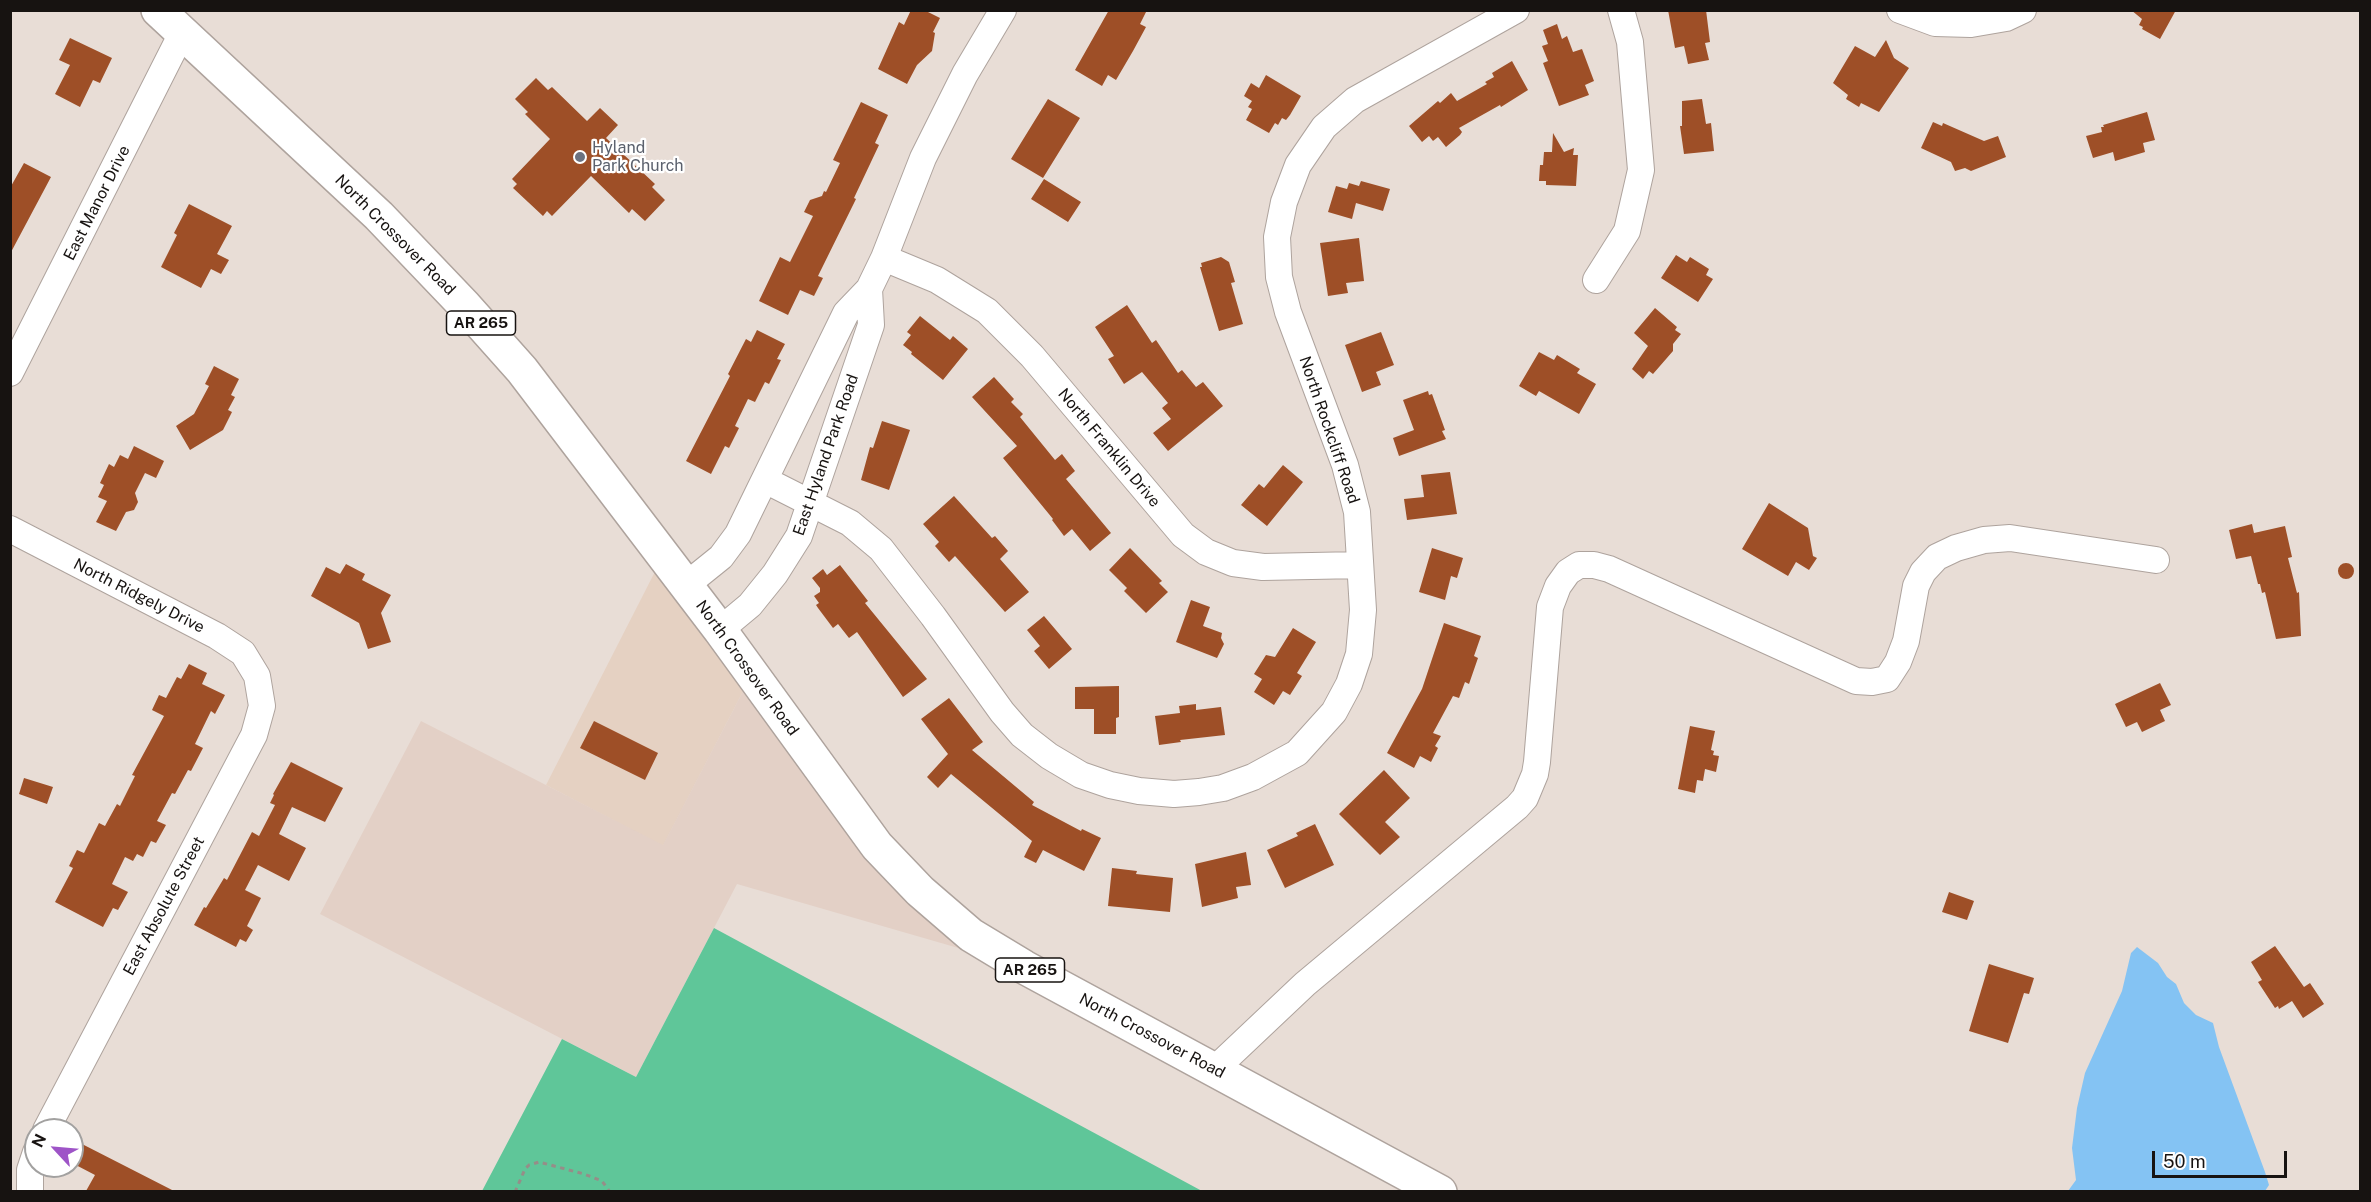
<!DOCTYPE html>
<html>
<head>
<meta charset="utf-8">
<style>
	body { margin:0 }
	#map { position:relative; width:2371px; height:1202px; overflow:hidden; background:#e8ddd6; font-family:"Public Sans",sans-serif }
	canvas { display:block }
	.frame { position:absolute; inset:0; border:12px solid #171311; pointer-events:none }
	.north { position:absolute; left:24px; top:1118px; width:60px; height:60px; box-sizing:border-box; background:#fff; border:2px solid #a2a1a0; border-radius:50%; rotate:296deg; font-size:16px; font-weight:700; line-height:24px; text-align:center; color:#171311 }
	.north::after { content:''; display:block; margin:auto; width:21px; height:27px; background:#9e54c7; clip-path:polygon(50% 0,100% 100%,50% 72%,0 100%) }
	.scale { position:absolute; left:2152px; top:1151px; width:135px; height:27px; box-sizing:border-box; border:3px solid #171311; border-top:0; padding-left:8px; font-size:18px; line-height:21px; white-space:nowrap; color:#171311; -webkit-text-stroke:4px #fff; paint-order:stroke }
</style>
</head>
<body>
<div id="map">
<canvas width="2371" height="1202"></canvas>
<div class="frame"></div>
<div class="north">N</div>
<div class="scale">50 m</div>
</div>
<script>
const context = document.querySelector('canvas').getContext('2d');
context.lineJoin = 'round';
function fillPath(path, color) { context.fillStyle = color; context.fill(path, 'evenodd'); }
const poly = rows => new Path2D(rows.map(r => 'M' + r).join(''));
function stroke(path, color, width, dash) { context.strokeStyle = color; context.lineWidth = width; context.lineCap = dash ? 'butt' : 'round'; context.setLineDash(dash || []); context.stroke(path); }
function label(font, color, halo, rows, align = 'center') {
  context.font = font + ' "Public Sans",sans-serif'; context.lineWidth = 4.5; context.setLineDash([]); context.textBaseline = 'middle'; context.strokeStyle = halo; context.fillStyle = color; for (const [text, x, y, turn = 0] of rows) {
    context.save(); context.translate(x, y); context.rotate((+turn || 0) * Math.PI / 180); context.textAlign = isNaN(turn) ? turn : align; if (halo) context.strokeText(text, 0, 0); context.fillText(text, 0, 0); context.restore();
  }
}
fillPath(poly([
	[663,556,752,674,663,846,546,785]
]), '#e5d1c2');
fillPath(poly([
	[752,674,877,846,1024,967,737,884,636,1077,320,914,421,721,663,845]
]), '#e3d0c6');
fillPath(poly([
	[714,928,1202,1191,482,1191,562,1039,636,1077]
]), '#5fc699');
fillPath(poly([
	[2137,947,2158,963,2167,977,2176,984,2184,1003,2196,1015,2213,1023,2219,1047,2265,1172,2269,1185,2265,1191,2068,1191,2076,1180,2072,1148,2077,1108,2085,1073,2122,991,2131,953]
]), '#84c3f3');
fillPath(poly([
	[911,10,924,10,940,18,933,32,935,33,932,51,917,65,907,84,878,69,899,22,904,25],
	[1109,10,1147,10,1140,24,1146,27,1133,51,1116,80,1108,75,1102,86,1075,70],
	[1668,10,1706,10,1710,42,1705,43,1709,60,1688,64,1684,46,1675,48],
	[2131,10,2176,10,2160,39,2142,29,2143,27,2139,25,2142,19],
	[1557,24,1562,39,1567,36,1573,52,1582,49,1594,81,1585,85,1589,95,1559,106,1543,63,1548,61,1542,46,1548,44,1543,30],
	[70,38,112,58,100,83,93,80,80,107,55,94,70,65,59,60],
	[1886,40,1894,58,1909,68,1879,112,1861,103,1859,107,1846,99,1848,95,1833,83,1855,46,1875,57],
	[1512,61,1528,90,1501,107,1500,105,1459,128,1462,132,1460,135,1446,147,1438,137,1433,141,1429,136,1422,142,1409,126,1438,101,1440,103,1451,93,1457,101,1487,84,1485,82,1494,77,1492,73],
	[1266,75,1301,96,1290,115,1286,120,1282,118,1278,125,1275,123,1269,133,1246,120,1252,109,1248,107,1252,101,1244,96,1251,83,1259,88],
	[536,78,548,90,552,87,587,121,600,108,618,125,606,138,655,184,652,187,665,200,645,221,632,209,629,213,591,176,552,216,547,211,543,216,513,188,517,184,512,179,550,139,525,114,528,112,515,99],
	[1048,99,1080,118,1043,178,1011,159],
	[1702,99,1706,124,1711,123,1714,151,1684,154,1680,126,1682,126,1682,101],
	[861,102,888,115,875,143,879,145,854,198,856,199,818,276,823,278,814,296,800,290,788,315,759,301,780,257,790,262,813,216,804,212,810,200,822,196,824,191,826,192,840,163,833,160],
	[2147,112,2155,140,2143,143,2145,152,2115,161,2113,152,2093,158,2086,136,2102,132,2101,127,2104,127,2103,125],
	[1933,122,1942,126,1943,123,1984,141,1998,136,2006,157,1971,171,1965,168,1955,171,1951,162,1921,148],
	[1553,133,1564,152,1574,148,1573,155,1578,155,1576,186,1546,185,1546,181,1539,181,1540,165,1543,165,1544,152,1552,152],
	[24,163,51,177,10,254,10,188],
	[1044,179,1081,202,1068,222,1031,199],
	[1361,181,1390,189,1383,211,1356,203,1352,219,1328,212,1336,186,1347,189,1349,183,1359,186],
	[189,204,232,226,217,254,229,260,221,274,211,269,201,288,161,267,177,235,174,233],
	[1359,238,1364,281,1346,283,1348,293,1328,296,1320,243],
	[1676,255,1687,262,1690,257,1709,269,1706,275,1713,279,1698,302,1661,278],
	[1221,257,1229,262,1235,282,1231,283,1243,324,1219,331,1200,267,1202,267,1201,263],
	[1127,305,1152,343,1156,340,1178,373,1182,370,1196,387,1203,382,1223,406,1168,451,1153,433,1171,419,1162,408,1168,403,1142,372,1124,384,1108,359,1114,356,1095,327],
	[1655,308,1677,327,1675,330,1681,334,1673,344,1673,351,1653,374,1649,371,1643,379,1632,369,1648,346,1634,333],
	[920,316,950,340,953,336,968,349,943,380,911,354,912,352,903,345,911,335,907,332],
	[757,330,785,344,777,359,781,360,769,384,765,382,755,402,748,399,735,426,739,428,729,448,725,446,711,474,686,461,730,376,728,374,746,339,751,342],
	[1381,332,1394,365,1376,372,1381,385,1362,392,1345,345],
	[1539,352,1554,360,1557,355,1580,369,1577,373,1596,384,1579,414,1539,391,1536,396,1519,386],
	[214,366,239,379,231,395,235,397,228,410,232,412,223,430,190,450,176,426,194,414,209,386,205,384],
	[994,377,1014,399,1011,402,1023,414,1020,417,1055,460,1062,454,1075,471,1066,479,1111,533,1090,551,1072,529,1064,536,1052,520,1053,519,1003,458,1017,446,972,397],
	[1428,391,1429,395,1432,394,1445,430,1442,431,1446,439,1399,456,1393,438,1414,430,1403,400],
	[882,421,910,430,889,490,861,480,870,447,873,448],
	[134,446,164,461,156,478,145,473,135,493,138,502,134,510,126,512,116,531,96,522,107,501,98,497,104,485,100,483,109,464,114,467,120,455,128,459],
	[1283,465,1303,482,1267,526,1241,505,1259,484,1264,488],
	[1450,472,1457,514,1407,520,1404,499,1424,497,1421,475],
	[954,496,992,538,995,536,1008,551,1000,559,1029,592,1005,612,955,556,949,562,935,546,939,542,923,524],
	[1769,503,1808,528,1813,556,1817,558,1809,570,1796,562,1788,576,1742,549],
	[2252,524,2254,533,2285,526,2292,557,2288,558,2297,593,2299,592,2301,636,2276,639,2265,592,2262,593,2260,584,2258,584,2251,556,2236,559,2229,530],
	[1130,548,1162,581,1159,583,1168,592,1146,613,1124,591,1127,588,1109,570],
	[1432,548,1463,558,1457,578,1451,576,1445,600,1419,592],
	'2338 571a8 8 0 1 1 16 0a8 8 0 1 1-16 0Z',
	[346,564,365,574,362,580,391,595,381,613,391,642,368,649,359,623,311,596,326,567,340,574],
	[840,565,868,601,865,603,927,679,903,697,857,632,849,638,838,624,833,628,818,608,816,605,819,603,814,596,820,592,820,588,812,578,823,569,827,575],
	[1191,600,1210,607,1203,626,1222,633,1221,638,1224,644,1217,658,1176,642],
	[1044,616,1072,649,1049,669,1034,651,1040,646,1027,630],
	[1444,623,1481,636,1474,656,1478,658,1469,684,1465,682,1459,698,1453,696,1433,733,1441,736,1435,746,1438,748,1431,762,1420,756,1414,768,1387,753,1422,689],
	[1293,628,1316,642,1297,673,1302,676,1290,695,1283,691,1274,705,1254,692,1262,679,1254,674,1266,655,1275,657],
	[189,664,207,673,202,684,225,695,215,714,211,711,195,744,203,748,191,771,188,770,175,794,172,793,157,821,166,825,156,843,151,841,143,857,137,854,133,861,125,857,112,884,128,892,118,910,113,908,103,927,55,902,73,868,69,866,77,850,84,853,99,823,105,826,117,804,120,806,135,776,132,775,164,716,152,710,159,695,166,698,177,677,181,679],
	[2160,683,2171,705,2160,710,2165,721,2142,732,2137,722,2126,727,2115,704],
	[1119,686,1119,717,1116,718,1116,734,1094,734,1094,709,1075,709,1075,687],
	[949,698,983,742,972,750,1034,802,1032,805,1081,831,1082,829,1101,838,1084,871,1043,850,1036,863,1024,857,1032,841,951,774,938,788,927,777,948,754,921,719],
	[1196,704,1196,710,1221,707,1225,735,1180,740,1181,742,1159,745,1155,716,1180,713,1179,706],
	[594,721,658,753,645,780,580,748],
	[1690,726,1715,731,1711,750,1714,751,1713,755,1719,756,1716,772,1705,769,1703,781,1697,780,1695,793,1678,789],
	[291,762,343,788,325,822,292,807,279,834,306,848,289,881,258,865,245,890,261,898,247,926,253,930,246,942,240,939,236,947,194,925,204,907,206,908,224,878,227,880,252,832,259,836,275,805,270,803,274,795,273,794],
	[1384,770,1410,798,1385,822,1400,837,1380,855,1339,814],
	[24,778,53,787,47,804,19,794],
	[1315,824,1334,865,1285,888,1267,850,1298,836,1296,833],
	[1246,852,1251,885,1236,887,1238,898,1202,907,1195,864],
	[1112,868,1137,871,1136,874,1173,878,1170,912,1108,906],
	[1949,892,1974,901,1967,920,1942,912],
	[2275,946,2304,987,2310,983,2324,1004,2303,1018,2292,1001,2279,1009,2278,1006,2275,1008,2258,982,2262,980,2251,962],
	[1989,964,2034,978,2029,994,2024,993,2008,1043,1969,1031],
	[82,1144,174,1191,86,1191,95,1175,72,1163]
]), '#9e4f27');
const minor = poly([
	[1900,10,1935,23,1971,24,2006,18,2023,10],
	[884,258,937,280,987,311,1032,356,1183,535,1206,552,1233,563,1263,567,1360,565],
	[1596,280,1627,231,1641,170,1630,42,1621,10],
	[10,373,182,33],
	[765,480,850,523,881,549,933,616,1002,712,1022,735,1049,756,1081,775,1110,785,1139,791,1174,794,1199,792,1223,788,1253,777,1297,753,1334,712,1349,684,1359,654,1363,610,1357,512,1345,465,1288,312,1279,277,1277,237,1284,202,1298,165,1324,127,1355,100,1516,10],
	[10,529,217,636,243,653,257,676,262,706,254,735,46,1130],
	[685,586,721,557,738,534,846,313,869,289,884,258,923,158,965,74,1003,10],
	[720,630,750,605,775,574,799,536,871,325,869,289],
	[1215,1069,1305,984,1517,807,1525,798,1535,774,1537,762,1550,607,1558,586,1568,572,1579,565,1594,565,1609,569,1856,681,1872,682,1887,679,1898,662,1906,641,1916,586,1923,572,1937,557,1956,548,1984,540,2010,538,2156,560],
	[30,1192,30,1170,36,1152]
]);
const major = poly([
	[158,10,379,216,465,306,522,370,720,630,877,846,920,891,971,935,1024,967,1440,1192]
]);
stroke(minor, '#aea39d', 28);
stroke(major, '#aea39d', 36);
stroke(poly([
	[515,1192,525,1169,529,1165,539,1162,584,1174,602,1181,610,1192]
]), '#968d88', 3, [4.5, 4.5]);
stroke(minor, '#fff', 26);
stroke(major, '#fff', 33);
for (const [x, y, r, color] of [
	[580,157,6,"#6b7280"]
]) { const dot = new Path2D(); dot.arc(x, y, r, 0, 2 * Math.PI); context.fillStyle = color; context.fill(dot); stroke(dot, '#fff', 2); }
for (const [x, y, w] of [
	[481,323,69],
	[1030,970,69]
]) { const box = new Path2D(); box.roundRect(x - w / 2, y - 12, w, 24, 4.5); context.fillStyle = '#fff'; context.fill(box); stroke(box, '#171311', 1.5); }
label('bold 15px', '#171311', null, [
	["AR 265",481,323],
	["AR 265",1030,970]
]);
label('16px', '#5b616d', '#fff', [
	["Hyland",592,148],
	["Park Church",592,166]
], 'left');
label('16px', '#171311', '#fff', [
	["East Manor Drive",97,203,-63],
	["North Crossover Road",395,235,45],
	["North Rockcliff Road",1329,430,71],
	["North Franklin Drive",1109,448,50],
	["East Hyland Park Road",826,455,-71],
	["North Ridgely Drive",139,596,27],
	["North Crossover Road",747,668,54],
	["East Absolute Street",164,906,-62],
	["North Crossover Road",1152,1036,28]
]);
</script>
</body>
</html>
